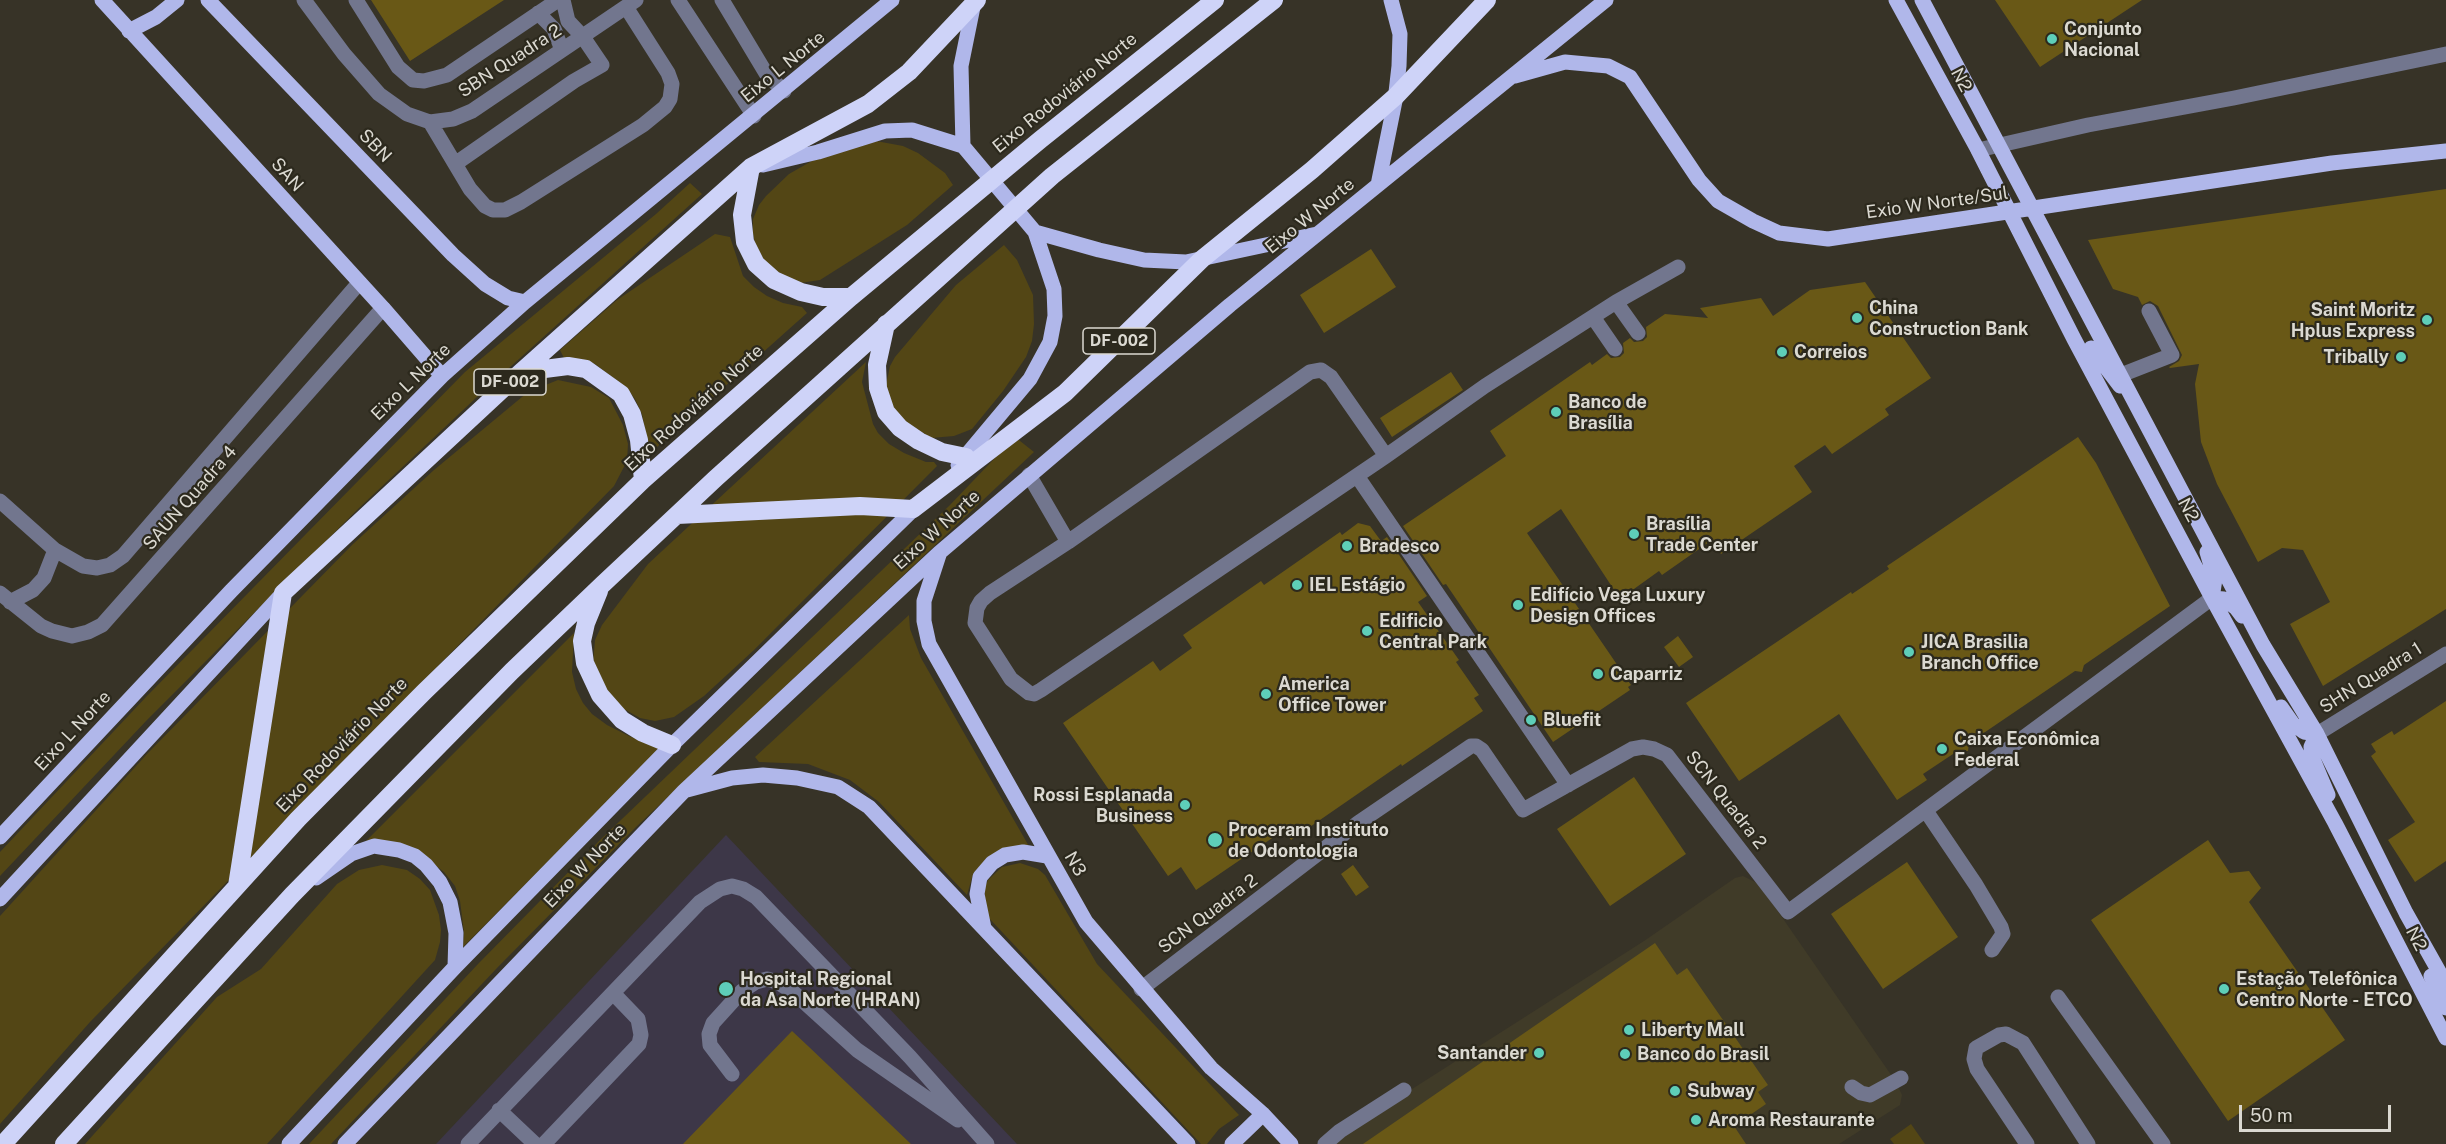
<!DOCTYPE html>
<html>
<head>
<meta charset="utf-8">
<style>
	body { margin:0 }
	#map { position:relative; width:2446px; height:1144px; overflow:hidden; background:#373327; font-family:"Public Sans",sans-serif }
	canvas { display:block }
	.scale { position:absolute; left:2239px; top:1105px; width:152px; height:27px; box-sizing:border-box; border:3px solid #dbd9d1; border-top:0; padding-left:8px; font-size:18px; line-height:21px; white-space:nowrap; color:#dbd9d1; -webkit-text-stroke:4px #2c291d; paint-order:stroke }
</style>
</head>
<body>
<div id="map">
<canvas width="2446" height="1144"></canvas>
<div class="scale">50 m</div>
</div>
<script>
const context = document.querySelector('canvas').getContext('2d');
context.lineJoin = 'round';
function fillPath(path, color) { context.fillStyle = color; context.fill(path, 'evenodd'); }
const poly = rows => new Path2D(rows.map(r => 'M' + r).join(''));
function stroke(path, color, width, dash) { context.strokeStyle = color; context.lineWidth = width; context.lineCap = dash ? 'butt' : 'round'; context.setLineDash(dash || []); context.stroke(path); }
function label(font, color, halo, rows, align = 'center') {
  context.font = font + ' "Public Sans",sans-serif'; context.lineWidth = 4.5; context.setLineDash([]); context.textBaseline = 'middle'; context.strokeStyle = halo; context.fillStyle = color; for (const [text, x, y, turn = 0] of rows) {
    context.save(); context.translate(x, y); context.rotate((+turn || 0) * Math.PI / 180); context.textAlign = isNaN(turn) ? turn : align; if (halo) context.strokeText(text, 0, 0); context.fillText(text, 0, 0); context.restore();
  }
}
fillPath(poly([
	[1743,876,1759,884,1896,1082,1902,1095,1900,1105,1839,1144,1332,1144,1351,1128,1644,941,1735,878]
]), '#403b28');
fillPath(poly([
	[726,835,1017,1144,436,1144]
]), '#3d3748');
fillPath(poly([
	[876,141,903,146,918,153,945,173,953,185,907,225,820,280,800,283,768,268,755,244,753,233,753,219,759,205,766,196,789,174,810,162,846,145],
	[690,183,702,194,478,396,359,508,147,720,0,876,0,852,146,697,465,372,656,214],
	[715,234,730,237,743,276,754,287,767,296,783,303,802,307,807,313,657,447,648,444,642,414,635,399,627,388,595,364,585,360,565,360,560,350,617,300],
	[1004,245,1017,260,1033,295,1034,324,1032,341,1026,357,1003,391,972,429,954,436,931,438,893,413,886,385,890,366,895,357,956,285],
	[866,362,862,382,873,424,878,433,889,444,904,453,926,462,934,462,937,466,754,650,704,696,674,717,655,721,640,718,624,709,609,695,593,664,595,640,602,625,648,564],
	[558,380,591,387,609,398,623,425,628,444,627,461,614,486,90,1022,0,1124,0,916,147,754,353,544,434,470,528,392],
	[1015,437,1034,452,636,827,497,968,331,1144,309,1144,478,964,599,841,949,506],
	[909,615,910,629,921,658,1030,848,988,857,973,874,967,895,879,802,850,780,808,764,759,762,755,757],
	[574,633,572,672,576,689,583,703,592,714,607,725,631,737,664,744,463,947,464,932,460,901,455,886,444,872,417,851,363,844],
	[1020,863,1038,869,1045,875,1097,964,1239,1115,1219,1129,1207,1144,1201,1144,987,916,984,889,988,880,1002,867],
	[382,865,407,870,420,879,430,890,439,915,441,930,440,942,435,960,267,1144,85,1144,217,997,261,969,337,884,359,870],
	[1911,1124,1925,1144,1894,1144,1890,1139]
]), '#534615');
fillPath(poly([
	[371,0,504,0,410,61],
	[1995,0,2142,0,2040,67],
	[2446,189,2446,609,2323,686,2290,624,2330,602,2303,550,2282,548,2258,562,2217,484,2201,442,2195,384,2199,364,2170,368,2169,367,2179,361,2182,355,2158,306,2150,301,2142,305,2138,297,2113,289,2088,240],
	[1371,249,1396,287,1324,333,1300,295],
	[1865,282,1931,378,1885,409,1889,415,1832,454,1825,445,1794,466,1812,492,1721,554,1712,540,1662,575,1659,571,1620,599,1561,509,1527,533,1631,685,1628,687,1630,690,1553,742,1446,584,1443,585,1403,526,1506,456,1490,431,1590,362,1592,365,1607,354,1611,358,1620,357,1624,353,1623,343,1630,338,1634,342,1643,341,1647,337,1646,327,1665,314,1708,318,1700,308,1761,298,1773,316,1810,290],
	[1451,372,1463,390,1392,437,1380,418],
	[2078,437,2096,463,2170,606,2084,665,2082,672,2075,671,1969,743,1968,751,1959,750,1923,774,1927,780,1897,800,1839,714,1739,781,1686,703,1851,592,1852,594,1889,569,1887,566],
	[1358,523,1370,526,1381,541,1387,537,1427,596,1418,602,1459,660,1456,662,1479,695,1474,698,1483,711,1402,766,1401,764,1291,840,1284,830,1196,890,1181,867,1168,876,1063,723,1153,661,1160,671,1192,648,1183,635,1261,581,1264,585,1340,532,1342,535],
	[1678,636,1693,657,1679,667,1664,647],
	[2446,701,2446,861,2415,882,2388,840,2415,822,2371,756,2376,752,2371,744,2392,731,2394,735],
	[1634,777,1686,854,1610,906,1557,829],
	[2208,840,2230,873,2249,871,2261,888,2249,902,2345,1040,2228,1121,2091,920],
	[1907,862,1958,937,1883,989,1831,914],
	[1353,865,1369,887,1356,896,1341,874],
	[1655,943,1677,975,1687,968,1768,1085,1758,1092,1766,1104,1734,1126,1746,1144,1363,1144],
	[792,1031,808,1046,911,1144,683,1144]
]), '#695816');
stroke(poly([
	[304,0,344,54,379,94,407,114,430,122,453,119,472,111,636,0],
	[356,0,398,67,413,80,424,81,447,75,558,0],
	[678,0,754,116],
	[722,0,767,75,784,91],
	[538,13,554,29,562,50],
	[430,122,470,189,485,206,493,210,505,210,521,202,643,125,665,107,670,99,672,84,668,73,626,7],
	[1978,150,2088,125,2234,98,2446,54],
	[455,164,574,81,602,65,583,37,568,21,563,0],
	[1616,302,1638,333],
	[1593,317,1615,349],
	[2121,375,2172,355,2149,311],
	[1386,456,1331,377,1321,370,1310,372,1068,542,990,593,981,601,977,608,975,623,1011,679,1029,693,1034,694,1041,690,1386,456,1485,386,1616,302,1678,267],
	[1029,475,1068,542],
	[1357,476,1568,785],
	[0,501,55,550,83,566,97,568,110,565,123,556,359,283],
	[0,593,41,626,52,631,72,636,88,632,102,625,383,308],
	[10,602,33,590,44,578,55,550],
	[2317,734,2446,654],
	[1926,811,1976,885,2001,927,2003,934,1992,950],
	[1141,989,1358,823,1471,746,1476,746,1482,750,1523,810,1632,749,1643,747,1654,749,1667,755,1788,912,2212,598],
	[2058,997,2163,1144],
	[732,1074,710,1045,709,1034,713,1023,742,991,756,982,767,979,777,982,793,992,857,1050,958,1120],
	[1852,1087,1861,1093,1870,1095,1901,1078],
	[499,1110,535,1144],
	[468,1144,700,902,720,889,732,886,743,889,756,897,910,1057,987,1144],
	[544,1144,639,1044,641,1035,638,1019,613,993],
	[1325,1144,1340,1131,1404,1090],
	[2027,1144,1977,1069,1974,1059,1976,1048,1999,1035,2006,1034,2023,1043,2088,1144]
]), '#72768e', 15);
stroke(poly([
	[102,0,383,308,442,376],
	[208,0,453,255,485,284,508,298,525,302],
	[1896,0,1978,150,2074,339,2212,598,2335,823,2446,1038],
	[1922,0,2263,645,2317,734,2406,913,2446,984],
	[974,2,961,66,963,146,1035,232,1099,250,1144,260,1186,262,1317,234],
	[129,31,156,17,177,0],
	[1515,76,1565,62,1608,66,1630,77,1699,180,1718,201,1753,221,1779,233,1828,239,2332,163,2446,151],
	[763,165,818,152,885,131,912,130,963,146],
	[1378,185,1395,101,1399,66,1400,34,1391,0],
	[2091,348,2120,386],
	[958,465,1030,379,1050,342,1055,316,1054,289,1035,232],
	[2207,552,2215,579,2212,598,2224,599,2236,608,2242,616],
	[939,555,924,601,924,621,929,644,1086,922,1211,1068,1263,1114,1291,1144],
	[2281,707,2293,724,2304,732,2317,734],
	[2317,734,2311,747,2312,757,2328,795],
	[687,790,732,778,763,775,797,778,838,787,869,807,1188,1144],
	[0,837,231,591,442,376,525,302,892,0],
	[316,878,351,854,374,846,399,850,415,856,426,865,440,882,450,902,456,933,455,967],
	[0,899,283,593],
	[984,928,977,894,980,877,992,863,1005,855,1023,852,1047,856],
	[2431,976,2446,1008],
	[289,1144,455,967,672,745,918,505],
	[345,1144,684,791,939,553,1230,305,1606,0],
	[1232,1144,1263,1114]
]), '#b0b7ea', 15);
stroke(poly([
	[751,167,742,215,745,242,756,264,774,280,801,292,823,297,851,297],
	[886,324,877,365,878,388,886,412,900,428,919,441,942,452,966,457],
	[521,372,568,366,586,369,621,394,632,414,639,440,643,480],
	[677,515,860,506,913,509,1065,393,1202,259,1312,170,1396,96,1487,0],
	[599,591,586,623,582,641,585,663,600,695,622,720,643,733,672,745],
	[237,886,283,593,521,372,751,167,868,104,909,72,977,0],
	[3,1144,298,819,424,692,643,480,851,297,1040,140,1215,0],
	[64,1144,292,895,512,671,603,584,716,478,1052,176,1274,0]
]), '#ced3f8', 18);
for (const [x, y, r, color] of [
	[2052,39,6,"#5eceb8"],
	[1857,318,6,"#5eceb8"],
	[2427,320,6,"#5eceb8"],
	[1782,352,6,"#5eceb8"],
	[2401,357,6,"#5eceb8"],
	[1556,412,6,"#5eceb8"],
	[1634,534,6,"#5eceb8"],
	[1347,546,6,"#5eceb8"],
	[1297,585,6,"#5eceb8"],
	[1518,605,6,"#5eceb8"],
	[1367,631,6,"#5eceb8"],
	[1909,652,6,"#5eceb8"],
	[1598,674,6,"#5eceb8"],
	[1266,694,6,"#5eceb8"],
	[1531,720,6,"#5eceb8"],
	[1942,749,6,"#5eceb8"],
	[1185,805,6,"#5eceb8"],
	[1215,840,8,"#5eceb8"],
	[726,989,8,"#5eceb8"],
	[2224,989,6,"#5eceb8"],
	[1629,1030,6,"#5eceb8"],
	[1539,1053,6,"#5eceb8"],
	[1625,1054,6,"#5eceb8"],
	[1675,1091,6,"#5eceb8"],
	[1696,1120,6,"#5eceb8"]
]) { const dot = new Path2D(); dot.arc(x, y, r, 0, 2 * Math.PI); context.fillStyle = color; context.fill(dot); stroke(dot, '#2c291d', 2); }
for (const [x, y, w] of [
	[1119,341,72],
	[510,382,72]
]) { const box = new Path2D(); box.roundRect(x - w / 2, y - 13, w, 26, 4.5); context.fillStyle = '#2c291d'; context.fill(box); stroke(box, '#dbd9d1', 1.5); }
label('bold 16px', '#dbd9d1', null, [
	["DF-002",1119,341],
	["DF-002",510,382]
]);
label('bold 18px', '#dbd9d1', '#2c291d', [
	["Conjunto",2064,29],
	["Nacional",2064,50],
	["China",1869,308],
	["Construction Bank",1869,329],
	["Saint Moritz",2415,310,"right"],
	["Hplus Express",2415,331,"right"],
	["Correios",1794,352],
	["Tribally",2389,357,"right"],
	["Banco de",1568,402],
	["Brasília",1568,423],
	["Brasília",1646,524],
	["Trade Center",1646,545],
	["Bradesco",1359,546],
	["IEL Estágio",1309,585],
	["Edifício Vega Luxury",1530,595],
	["Design Offices",1530,616],
	["Edificio",1379,621],
	["Central Park",1379,642],
	["JICA Brasilia",1921,642],
	["Branch Office",1921,663],
	["Caparriz",1610,674],
	["America",1278,684],
	["Office Tower",1278,705],
	["Bluefit",1543,720],
	["Caixa Econômica",1954,739],
	["Federal",1954,760],
	["Rossi Esplanada",1173,795,"right"],
	["Business",1173,816,"right"],
	["Proceram Instituto",1228,830],
	["de Odontologia",1228,851],
	["Hospital Regional",740,979],
	["da Asa Norte (HRAN)",740,1000],
	["Estação Telefônica",2236,979],
	["Centro Norte - ETCO",2236,1000],
	["Liberty Mall",1641,1030],
	["Santander",1527,1053,"right"],
	["Banco do Brasil",1637,1054],
	["Subway",1687,1091],
	["Aroma Restaurante",1708,1120]
], 'left');
label('18px', '#dbd9d1', '#2c291d', [
	["SBN Quadra 2",510,61,-33],
	["Eixo L Norte",783,67,-39],
	["N2",1961,80,62],
	["Eixo Rodoviário Norte",1065,93,-39],
	["SBN",375,146,46],
	["SAN",287,175,48],
	["Exio W Norte/Sul",1937,203,-8],
	["Eixo W Norte",1310,216,-39],
	["Eixo L Norte",411,382,-44],
	["Eixo Rodoviário Norte",694,408,-42],
	["SAUN Quadra 4",190,498,-49],
	["N2",2188,510,62],
	["Eixo W Norte",937,530,-42],
	["SHN Quadra 1",2371,678,-32],
	["Eixo L Norte",73,731,-47],
	["Eixo Rodoviário Norte",342,745,-46],
	["SCN Quadra 2",1726,800,52],
	["N3",1075,864,60],
	["Eixo W Norte",585,866,-46],
	["SCN Quadra 2",1208,914,-37],
	["N2",2416,939,63]
]);
</script>
</body>
</html>
